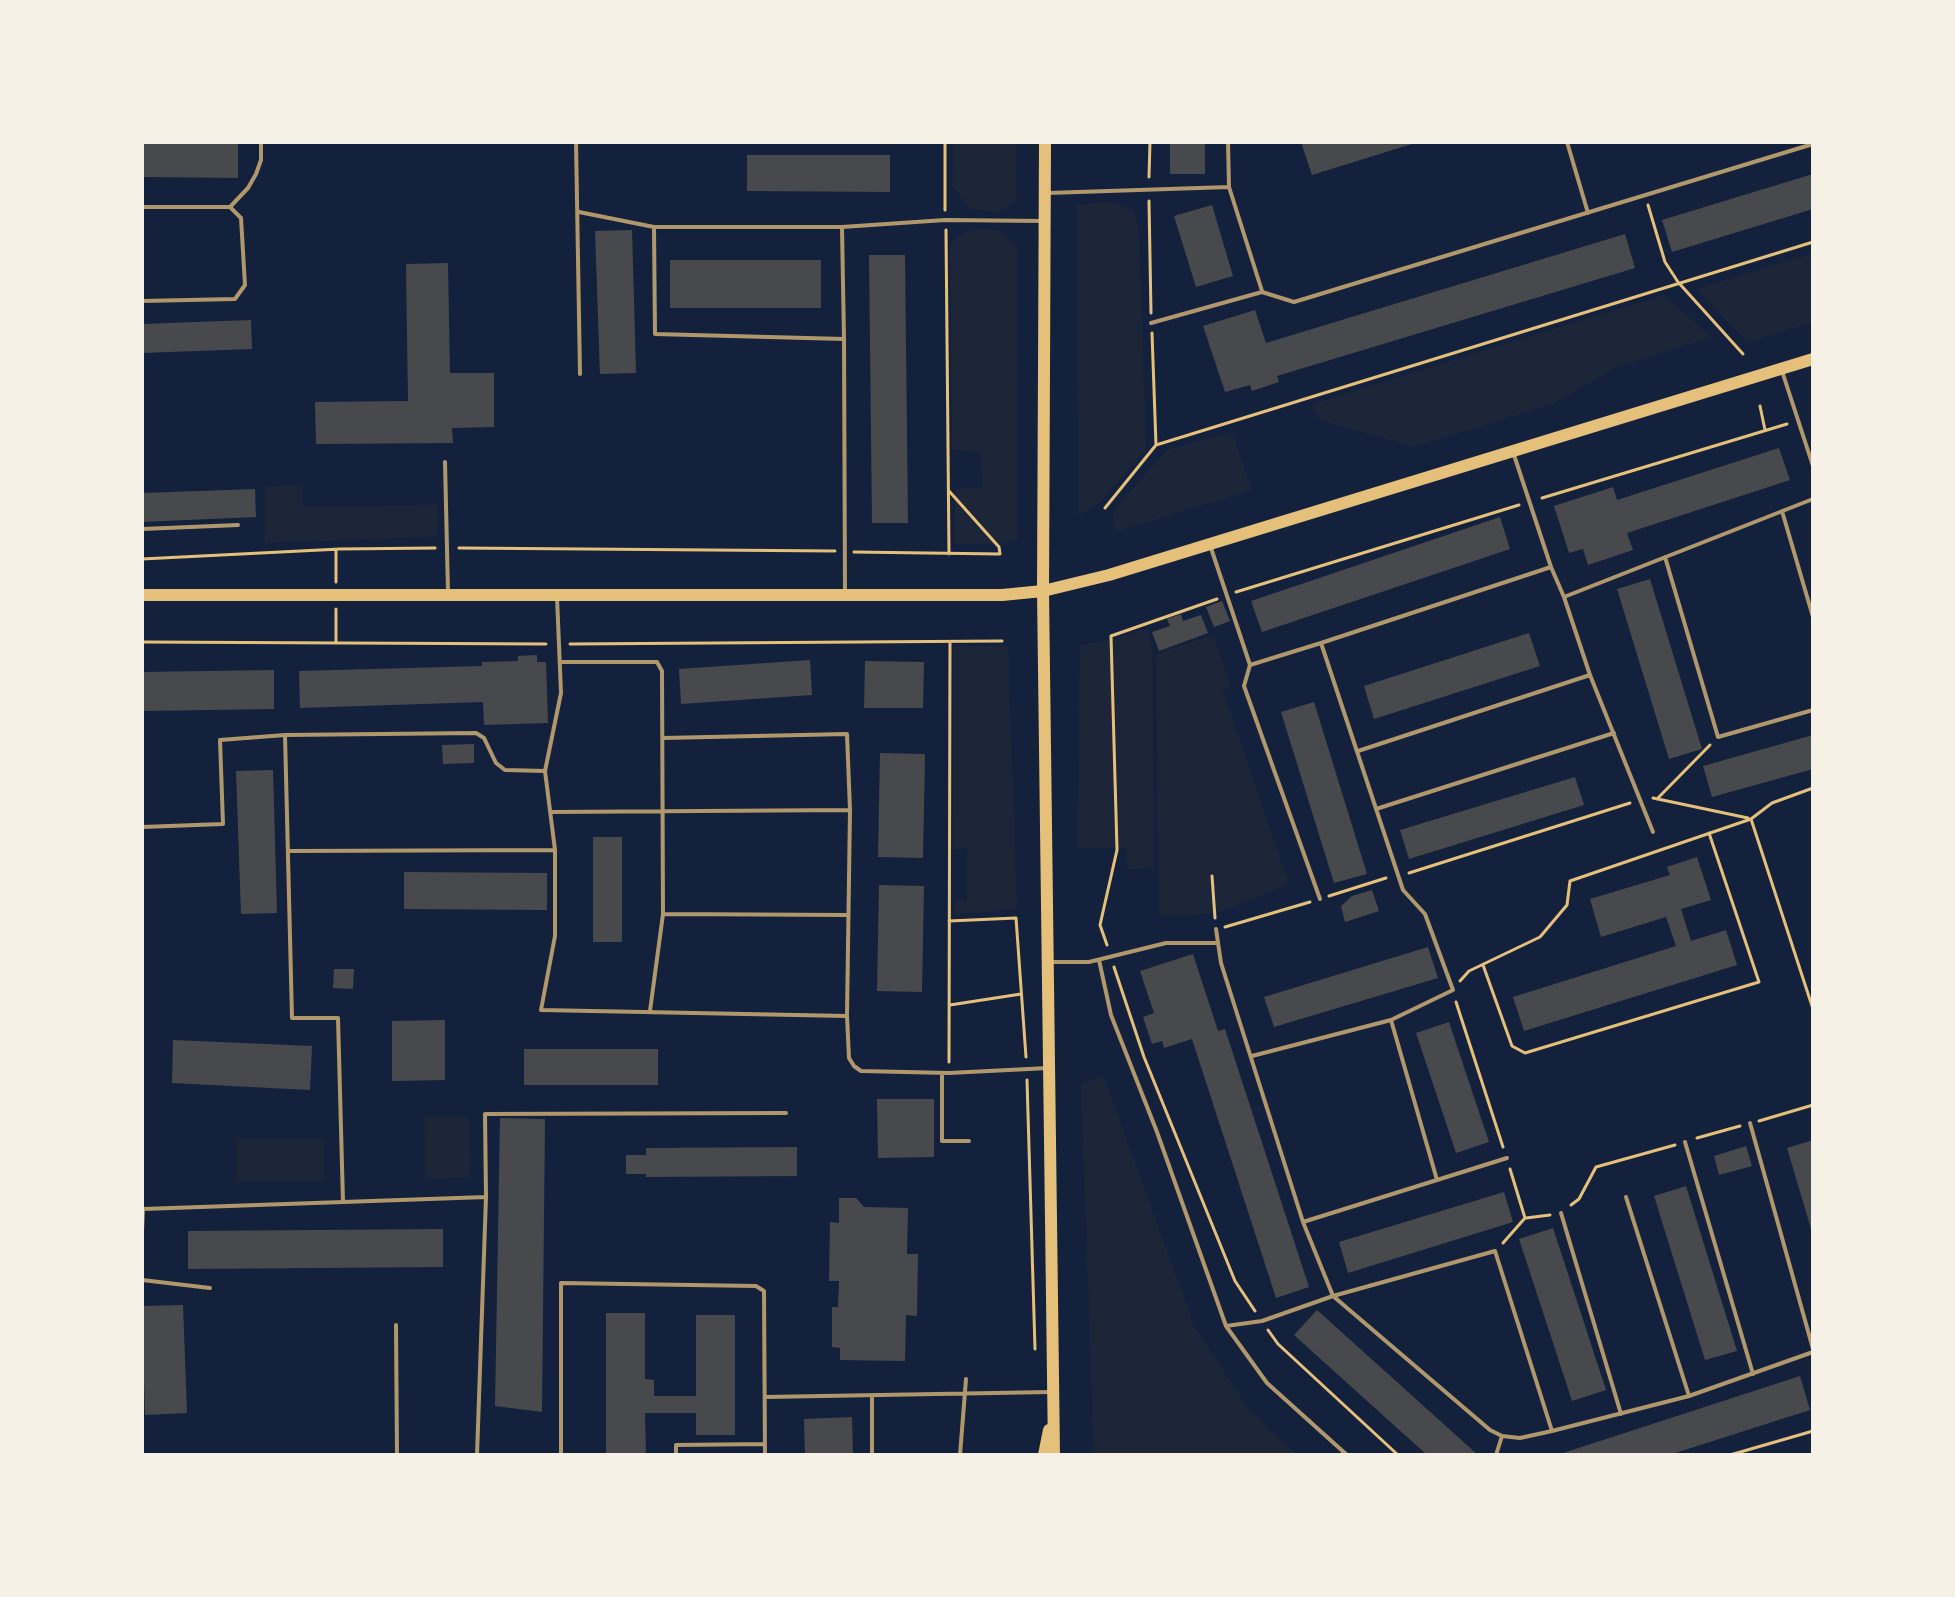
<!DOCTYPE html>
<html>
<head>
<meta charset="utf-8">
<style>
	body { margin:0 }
	#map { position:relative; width:1955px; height:1597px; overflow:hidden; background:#14213d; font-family:"Noto Sans",sans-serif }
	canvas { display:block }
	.frame { position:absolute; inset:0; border:144px solid #f6f1e7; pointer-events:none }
</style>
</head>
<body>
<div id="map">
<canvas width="1955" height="1597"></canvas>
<div class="frame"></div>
</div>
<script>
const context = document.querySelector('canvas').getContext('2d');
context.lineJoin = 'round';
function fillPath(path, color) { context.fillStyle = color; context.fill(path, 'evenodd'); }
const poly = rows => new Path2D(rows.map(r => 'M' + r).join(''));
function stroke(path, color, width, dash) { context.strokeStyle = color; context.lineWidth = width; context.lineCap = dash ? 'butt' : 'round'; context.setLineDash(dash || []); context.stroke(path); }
fillPath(poly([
	[953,142,1016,142,1016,202,997,213,970,209,952,186],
	[1113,201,1134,212,1139,233,1146,449,1101,502,1078,516,1077,205],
	[972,229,1000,230,1017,248,1017,540,1000,544,955,544,955,489,982,488,981,452,952,450,950,247,953,240],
	[1813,253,1813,322,1748,343,1696,289],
	[1663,295,1712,337,1617,367,1553,404,1414,447,1319,420,1312,404],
	[1232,432,1252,490,1115,532,1113,511,1167,450],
	[302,485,303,506,438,505,437,537,265,543,265,486],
	[1148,628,1152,651,1154,868,1128,869,1126,848,1077,848,1080,645,1111,640],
	[1213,635,1231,687,1223,690,1289,885,1213,914,1159,916,1156,654],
	[954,646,1008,646,1017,909,955,915,955,901,967,900,967,848,953,850],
	[1103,1075,1194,1325,1248,1409,1297,1455,1094,1455,1081,1085],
	[424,1117,469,1117,470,1178,425,1179],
	[237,1138,324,1138,324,1182,237,1182]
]), '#1d2539');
fillPath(poly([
	[142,142,238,142,238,178,142,177],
	[1170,142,1205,142,1205,174,1170,174],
	[1301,142,1414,142,1415,143,1312,175],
	[747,155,890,155,890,192,747,191],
	[1813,174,1813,209,1672,252,1662,220],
	[1212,205,1233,276,1196,287,1174,216],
	[632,230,636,373,600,374,595,231],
	[1625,234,1635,268,1277,376,1279,382,1252,391,1250,385,1225,392,1203,326,1255,310,1266,343],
	[869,255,905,255,908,523,872,523],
	[670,260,821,260,821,308,670,308],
	[448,263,450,373,494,373,494,427,452,428,453,443,316,444,315,402,408,401,406,264],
	[251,320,252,349,142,353,142,324],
	[1779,448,1790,480,1627,533,1633,550,1588,565,1583,549,1569,553,1554,506,1613,487,1617,500],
	[255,489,256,517,142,522,142,493],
	[1500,517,1510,549,1262,632,1251,601],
	[1650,579,1702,749,1669,759,1617,589],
	[1222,601,1230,621,1214,627,1206,607],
	[1181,614,1183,621,1201,615,1208,633,1159,651,1152,632,1170,626,1167,619],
	[1529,633,1540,666,1374,719,1364,686],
	[537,655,537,662,546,662,548,723,484,725,483,702,300,708,299,671,482,666,482,662,518,661,518,656],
	[810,660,812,695,681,704,679,669],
	[865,661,924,662,923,708,864,708],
	[274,670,274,709,142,711,142,672],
	[1314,702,1367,874,1334,883,1281,712],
	[1813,735,1813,769,1712,797,1703,766],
	[474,744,474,763,443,764,442,745],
	[880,753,925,754,923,858,878,857],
	[273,770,277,913,241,914,236,771],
	[1575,777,1584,805,1409,859,1400,830],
	[593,837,622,837,622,942,593,942],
	[1697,857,1711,900,1681,909,1691,941,1726,930,1737,965,1524,1031,1513,997,1676,946,1666,917,1601,937,1590,899,1670,875,1667,867],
	[404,872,547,873,547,910,404,909],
	[879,885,924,886,922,992,877,991],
	[1372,890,1379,911,1345,922,1341,906,1352,896],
	[1428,947,1438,978,1274,1027,1264,997],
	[1193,954,1218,1031,1225,1029,1309,1287,1276,1298,1192,1039,1164,1048,1162,1041,1152,1044,1143,1017,1154,1013,1140,971],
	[334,969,354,969,353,989,333,988],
	[445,1020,445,1080,392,1081,392,1021],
	[1449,1022,1489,1142,1456,1153,1416,1033],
	[173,1040,312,1046,310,1090,172,1083],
	[524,1049,658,1049,658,1085,524,1085],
	[877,1099,934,1099,934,1157,878,1158],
	[500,1118,545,1119,542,1412,495,1406],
	[1813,1140,1813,1232,1812,1232,1787,1148],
	[1746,1146,1752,1166,1719,1175,1714,1156],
	[797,1147,797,1176,646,1177,646,1174,626,1174,626,1155,646,1155,646,1148],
	[1686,1186,1737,1351,1705,1360,1654,1196],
	[1504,1192,1513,1222,1348,1273,1339,1242],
	[839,1198,856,1198,864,1207,908,1208,907,1254,918,1254,917,1316,906,1315,905,1361,840,1360,840,1348,832,1347,832,1307,838,1307,839,1281,829,1281,830,1222,839,1223],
	[1553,1228,1606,1390,1572,1401,1519,1239],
	[443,1229,443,1267,188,1269,188,1231],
	[183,1305,187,1413,145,1415,142,1306],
	[1317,1310,1478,1455,1427,1455,1294,1335],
	[606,1313,645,1313,645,1379,654,1380,654,1396,696,1396,696,1315,735,1315,735,1435,696,1435,696,1413,645,1413,646,1455,606,1455],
	[1800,1376,1810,1410,1669,1455,1557,1455],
	[852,1417,853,1455,805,1455,804,1419]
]), '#48494c');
stroke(poly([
	[945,142,945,210],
	[1149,177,1150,142],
	[1149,201,1151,313],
	[1648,205,1665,262,1678,282,1743,354],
	[946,230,949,554],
	[1152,333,1156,445],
	[1760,406,1765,430],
	[1542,498,1787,424],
	[1105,508,1156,445,1813,242],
	[459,548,835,551],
	[336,550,336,582],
	[854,552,1000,554,999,547,949,491],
	[142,559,340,549,435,548],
	[1236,592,1519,505],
	[336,609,336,642],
	[142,642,546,644],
	[570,644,1002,641],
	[1653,798,1748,818],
	[1657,799,1710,745],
	[1751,819,1813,1009],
	[1409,873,1630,803],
	[1212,876,1215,918],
	[1329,896,1386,878],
	[949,921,1016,918,1026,1057],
	[1225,927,1310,902],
	[1107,945,1100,925,1117,850,1111,636,1217,599],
	[1483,965,1512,1046,1525,1053,1759,982,1709,833],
	[1114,967,1144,1057,1235,1281,1255,1311],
	[1460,981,1469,971,1540,937,1567,905,1570,881,1751,819,1772,803,1813,788],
	[1456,1002,1503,1147],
	[950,1005,1021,994],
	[949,1062,950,642],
	[1027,1080,1035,1349],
	[1759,1121,1813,1105],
	[1697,1138,1740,1126],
	[1571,1205,1579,1199,1596,1167,1675,1145],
	[1526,1218,1550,1215],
	[1503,1243,1525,1218,1510,1169],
	[1268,1330,1278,1344,1398,1455],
	[1730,1455,1813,1431]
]), '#e5c07b', 3);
stroke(poly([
	[576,142,580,374],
	[1567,142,1588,213],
	[1229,187,1262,291],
	[1048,193,1229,187,1228,142],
	[142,207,230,207,241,218,245,285,235,299,142,301],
	[230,207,248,188,256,174,261,160,261,142],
	[579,212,654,227],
	[842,227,844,339],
	[1151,323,1262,292,1294,302,1813,144],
	[1782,371,1813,466],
	[1513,452,1551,567,1564,597,1813,499],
	[445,462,448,592],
	[1782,511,1813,617],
	[142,529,238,525],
	[1211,548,1250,665,1321,643],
	[1665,557,1718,737,1813,710],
	[845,593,844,339,655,334,654,227,842,227,945,220,1043,221],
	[557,597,561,693,545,771,555,850,555,936,541,1010,847,1016,849,1058,854,1066,861,1071,949,1073,1048,1068],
	[1564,597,1590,675,1653,832],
	[560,662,657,662,662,671,663,914,650,1011],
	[1250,665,1244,686,1320,899],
	[663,738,847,734,850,810,847,1015],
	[1358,751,1590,675],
	[1376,809,1614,733],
	[551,812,850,810],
	[142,827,223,824,220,740,285,735],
	[289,851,555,850],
	[663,914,848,915],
	[1216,929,1221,963,1303,1222,1333,1296,1490,1430,1502,1436,1520,1438,1552,1431,1689,1396,1813,1352],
	[1099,960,1111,1015,1157,1132,1226,1326,1267,1383,1347,1455],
	[1051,962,1089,962,1166,943,1218,943],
	[1391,1020,1453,990,1425,914,1403,890,1321,643,1551,567],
	[1252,1056,1391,1020,1437,1180,1303,1222],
	[942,1073,942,1141,969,1141],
	[1750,1123,1813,1349],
	[1685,1142,1753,1374],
	[1437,1180,1507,1158],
	[1626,1197,1689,1396],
	[343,1202,338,1018,292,1018,285,735,476,733,484,738,496,763,505,770,545,771],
	[1561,1213,1621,1414],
	[142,1232,143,1209,486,1197],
	[142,1280,210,1288],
	[396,1325,397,1455],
	[1226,1326,1262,1321,1333,1296,1495,1251,1552,1431],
	[765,1397,1051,1392],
	[477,1455,486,1197,485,1114,786,1113],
	[561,1455,561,1283,756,1286,764,1291,765,1455],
	[676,1455,676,1445,765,1444],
	[872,1455,872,1396],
	[960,1455,966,1379],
	[1496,1455,1502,1436]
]), '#b1986c', 4);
stroke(poly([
	[142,595,1002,595,1043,591,1109,575,1813,359]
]), '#e5c07b', 12);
stroke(poly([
	[1045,142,1043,591,1054,1455],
	[1044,1455,1049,1430]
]), '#e5c07b', 12);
</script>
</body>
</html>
